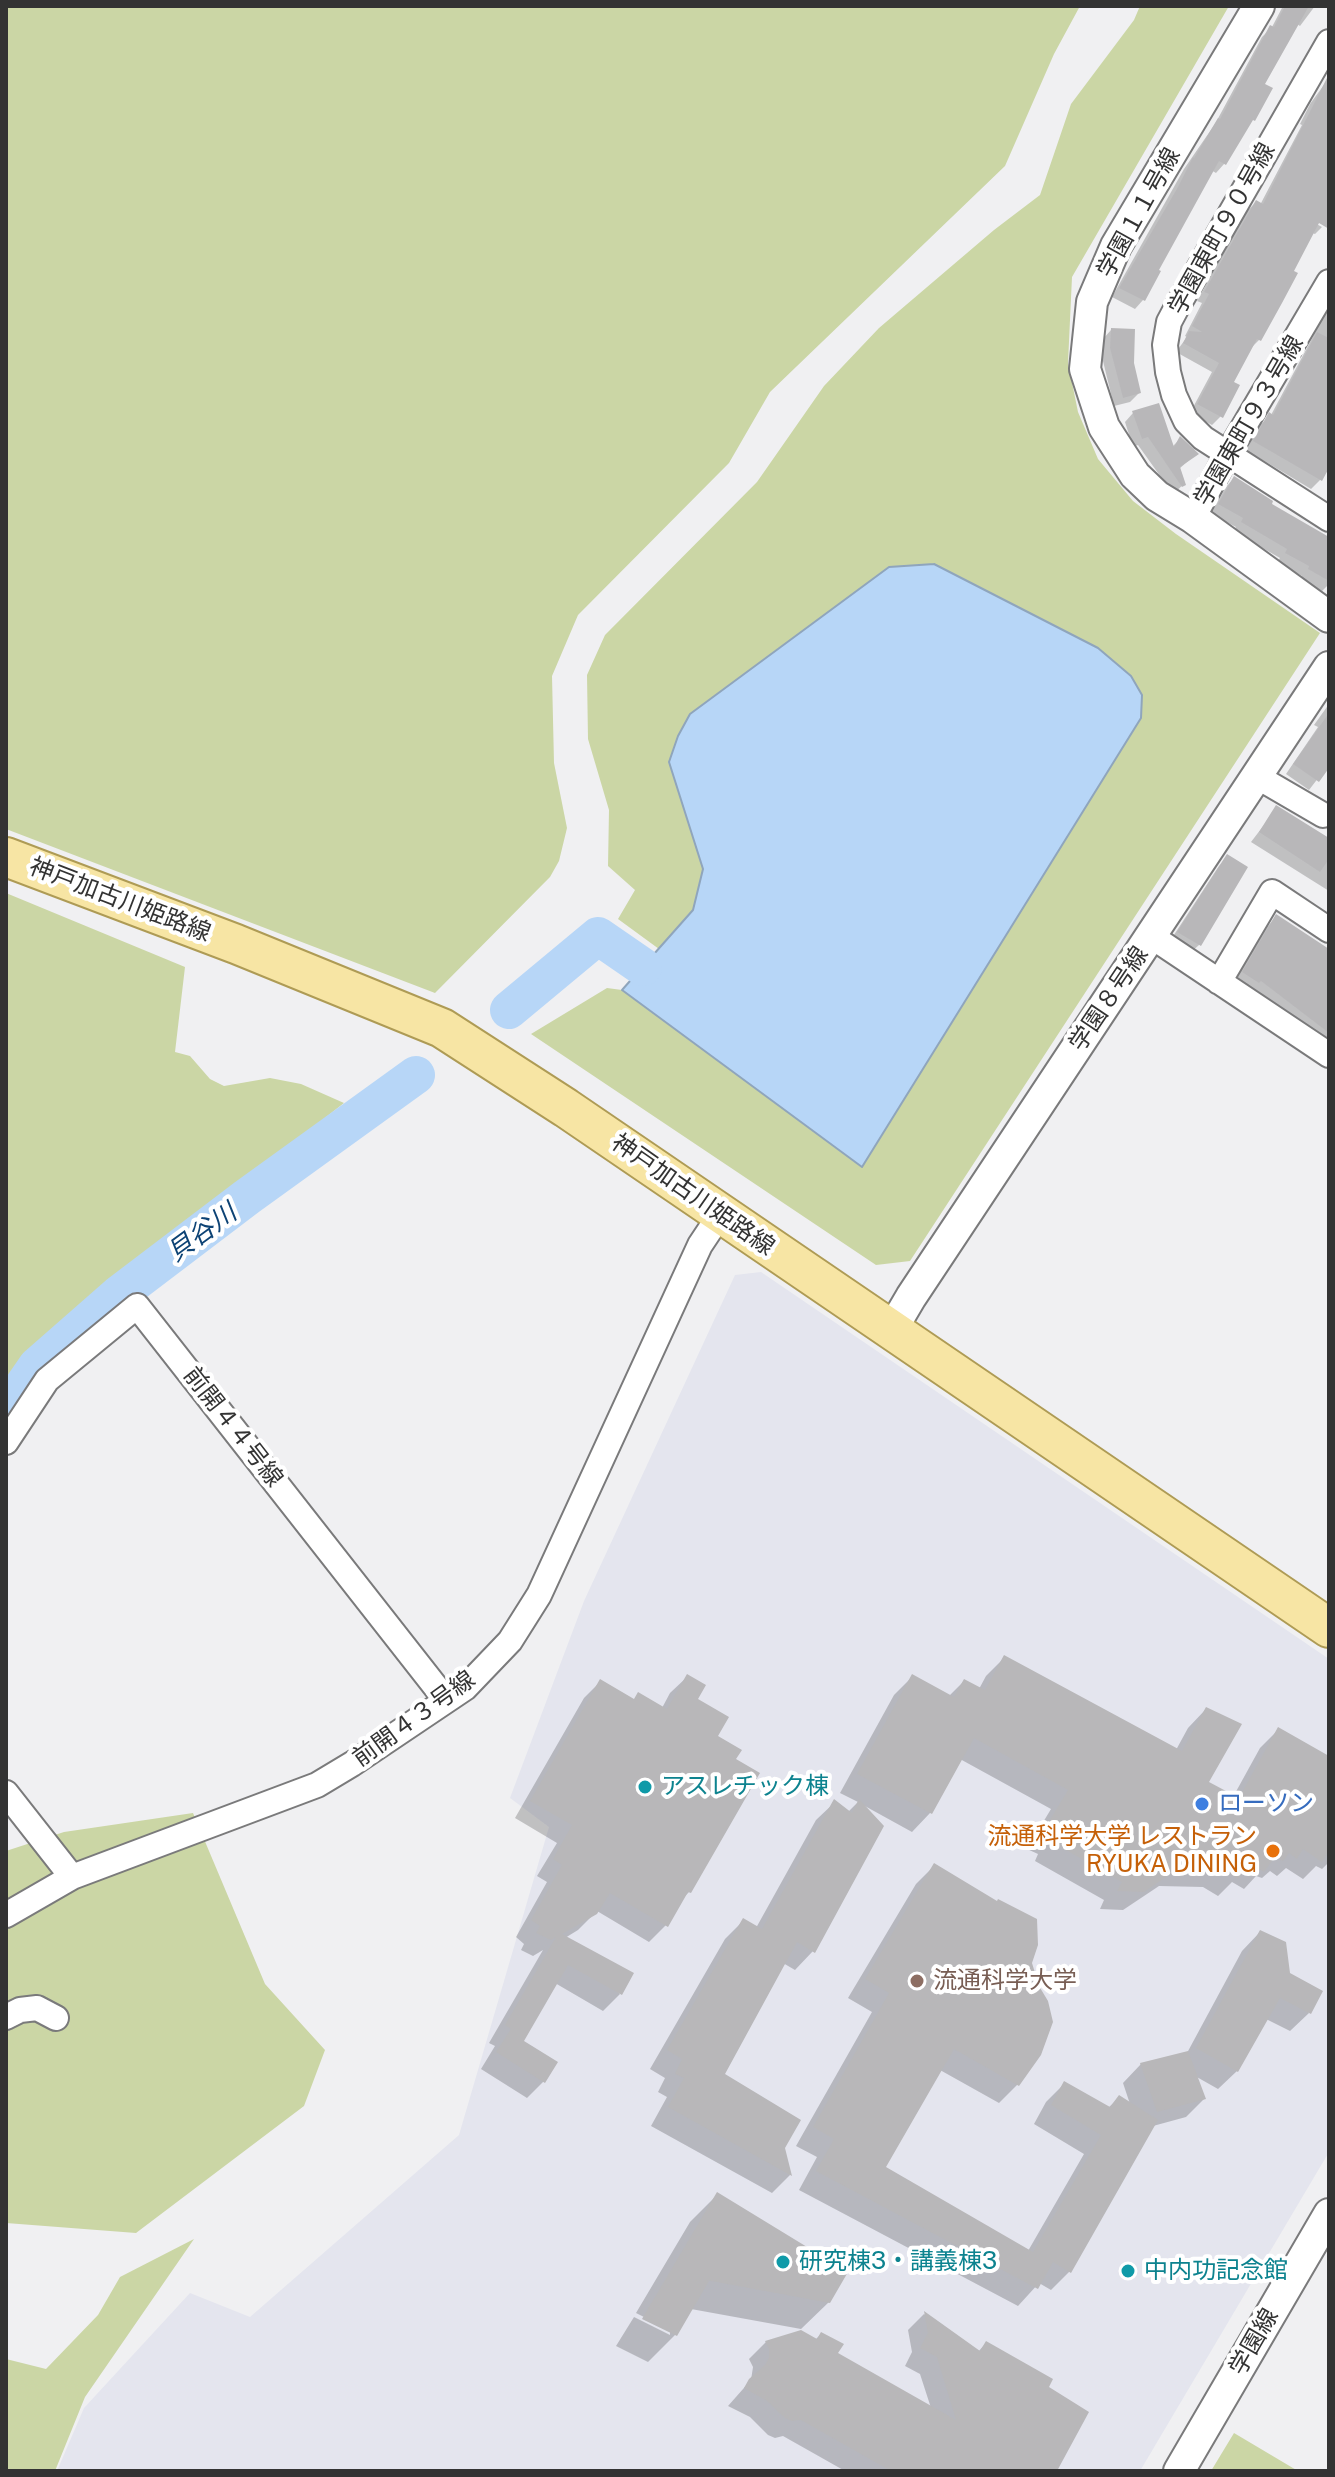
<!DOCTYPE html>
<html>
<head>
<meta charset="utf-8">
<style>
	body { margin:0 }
	#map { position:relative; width:1335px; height:2477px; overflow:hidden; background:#f0f0f2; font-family:"Public Sans",sans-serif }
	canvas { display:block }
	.frame { position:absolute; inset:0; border:8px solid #333; pointer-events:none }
</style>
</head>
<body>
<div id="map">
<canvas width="1335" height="2477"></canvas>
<div class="frame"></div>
</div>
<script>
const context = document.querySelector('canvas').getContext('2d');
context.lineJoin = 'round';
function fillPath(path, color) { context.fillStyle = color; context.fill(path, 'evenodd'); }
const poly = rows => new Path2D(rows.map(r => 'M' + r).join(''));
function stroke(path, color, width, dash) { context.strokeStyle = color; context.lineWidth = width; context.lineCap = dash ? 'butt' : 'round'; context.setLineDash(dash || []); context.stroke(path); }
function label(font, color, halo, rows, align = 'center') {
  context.font = font + ' "Public Sans","Noto Sans JP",sans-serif'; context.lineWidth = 8; context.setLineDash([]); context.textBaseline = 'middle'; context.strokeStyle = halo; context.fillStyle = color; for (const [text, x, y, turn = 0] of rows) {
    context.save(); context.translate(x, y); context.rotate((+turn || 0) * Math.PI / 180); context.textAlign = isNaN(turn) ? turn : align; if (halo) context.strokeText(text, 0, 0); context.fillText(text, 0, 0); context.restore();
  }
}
fillPath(poly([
	[761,1272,1329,1659,1329,2152,1140,2471,57,2471,84,2408,190,2293,250,2317,459,2135,549,1827,510,1798,584,1601,735,1275]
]), '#e4e5ee');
fillPath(poly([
	[6,6,1080,6,1054,54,1005,166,770,392,729,463,578,615,552,676,554,763,567,828,559,861,550,877,435,993,6,829],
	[1140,6,1229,6,1072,277,1068,363,1078,412,1098,459,1133,501,1176,534,1320,633,910,1261,876,1265,531,1034,607,988,622,990,862,1167,1141,718,1142,695,1130,676,1098,648,934,564,889,568,669,762,703,869,693,910,659,949,618,919,635,890,608,866,609,810,588,739,587,675,605,635,757,482,824,386,879,328,994,230,1040,195,1071,104,1134,20],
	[6,893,185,967,175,1052,190,1056,210,1079,224,1086,270,1078,301,1084,344,1103,30,1350,6,1391],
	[193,1813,265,1984,325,2050,304,2106,136,2233,6,2223,6,1851,64,1832],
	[194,2239,85,2397,55,2471,6,2471,6,2359,46,2369,98,2315,120,2277],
	[1234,2433,1298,2471,1211,2471]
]), '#cbd6a5');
const water = poly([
	[934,564,1098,648,1131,676,1142,695,1141,718,862,1167,622,990,693,910,703,869,669,762,678,736,690,714,889,567,934,564]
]);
fillPath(water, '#b7d6f7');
stroke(water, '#8fa5bc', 2);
fillPath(poly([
	[1283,6,1315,6,1300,26,1297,24,1263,84,1224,164,1216,173,1211,170,1156,271,1159,272,1143,300,1135,309,1112,297,1184,169,1215,124,1262,37,1272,27],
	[1329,78,1329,216,1324,224,1309,220,1322,227,1315,234,1312,233,1259,340,1251,348,1231,383,1221,416,1212,425,1190,413,1212,372,1176,352,1187,337,1185,336,1202,303,1197,301,1247,211,1256,202,1260,205,1302,125,1300,124,1310,104],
	[1329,307,1329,463,1320,480,1311,489,1246,450,1261,424,1271,415],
	[1111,330,1132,364,1139,393,1130,402,1114,406,1102,357,1103,339],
	[1133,413,1172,447,1180,439,1196,454,1179,469,1184,484,1173,494,1138,445,1133,447,1125,422],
	[1234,478,1297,522,1329,538,1329,584,1322,591,1301,578,1302,576,1277,562,1280,558,1233,531,1236,527,1211,514,1226,487],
	[1329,704,1329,764,1309,790,1286,774,1318,727,1314,725],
	[1277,808,1329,841,1329,891,1251,842],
	[1228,857,1199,945,1190,953,1170,941,1219,866],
	[1276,917,1329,952,1329,1045,1235,981,1268,926],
	[1004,1658,1176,1750,1188,1728,1206,1709,1206,1783,1233,1797,1260,1748,1278,1730,1329,1758,1329,1862,1322,1869,1316,1866,1303,1879,1286,1868,1277,1876,1270,1871,1262,1878,1256,1876,1244,1889,1232,1882,1218,1896,1203,1887,1159,1886,1123,1910,1100,1909,1104,1900,1035,1861,1038,1854,1027,1849,1051,1809,960,1759,930,1813,912,1832,863,1805,813,1951,795,1970,783,1963,722,2075,783,2147,790,2175,772,2193,651,2126,667,2097,658,2092,665,2078,650,2069,725,1939,744,1920,756,1928,816,1820,835,1802,848,1812,858,1802,840,1793,894,1695,913,1676,949,1696,964,1681,979,1689,986,1676],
	[687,1677,695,1700,716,1737,734,1760,689,1892,680,1901,666,1925,649,1942,597,1911,578,1930,565,1938,620,1994,603,2011,555,1983,521,2041,544,2081,527,2098,481,2069,495,2046,489,2043,543,1950,533,1956,521,1950,524,1944,516,1937,547,1882,537,1876,557,1843,515,1818,584,1698,600,1682,633,1700,662,1708,670,1693],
	[934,1866,1030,1963,1017,2085,999,2103,940,2070,883,2168,1028,2251,1084,2154,1034,2124,1046,2102,1064,2084,1108,2108,1119,2098,1130,2104,1123,2083,1141,2064,1187,2053,1242,1951,1260,1932,1288,1974,1309,2013,1290,2031,1266,2019,1237,2071,1218,2089,1195,2076,1204,2099,1186,2117,1153,2126,1069,2272,1051,2290,1039,2283,1018,2306,799,2190,817,2157,796,2146,872,2012,848,1998,916,1884],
	[717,2195,829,2302,801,2329,691,2309,675,2335,648,2362,616,2346,634,2317,670,2335,670,2330,636,2313,690,2222],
	[924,2314,978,2352,986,2343,1046,2388,1055,2471,845,2471,783,2436,775,2438,768,2435,750,2417,728,2406,751,2380,753,2367,749,2359,766,2342,815,2340,821,2334,835,2354,931,2408,920,2374,905,2366,912,2352,908,2330]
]), '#0003');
stroke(poly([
	[509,1010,598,936,643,967],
	[6,1411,37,1366,118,1295,247,1197,416,1075]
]), '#b7d6f7', 38);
fillPath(poly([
	[1285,6,1309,6,1265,84,1273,88,1255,121,1253,120,1226,165,1219,161,1159,270,1161,271,1145,301,1119,288,1178,187,1193,157,1194,158,1218,118,1220,119,1270,25,1274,27],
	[1329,74,1329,229,1319,223,1294,271,1298,273,1282,303,1261,341,1257,339,1234,382,1240,385,1223,418,1197,404,1219,363,1183,343,1189,331,1202,332,1192,326,1209,294,1204,292,1256,200,1263,204],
	[1111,328,1135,329,1134,363,1141,393,1123,398,1110,348],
	[1317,332,1329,338,1329,468,1322,481,1253,441,1269,412,1273,415],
	[1159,403,1174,447,1180,436,1199,454,1180,467,1186,485,1182,487,1148,437,1142,439,1132,411],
	[1234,476,1273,501,1272,504,1329,537,1329,581,1308,569,1309,566,1285,553,1287,549,1241,522,1243,518,1218,504],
	[1329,713,1329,768,1319,782,1293,764],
	[1276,805,1329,838,1329,859,1320,872,1259,832],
	[1227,854,1248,867,1201,946,1177,932],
	[1276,914,1329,949,1329,1033,1261,981,1259,983,1242,972],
	[1004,1655,1182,1751,1206,1707,1242,1724,1209,1782,1239,1798,1278,1727,1329,1756,1329,1851,1322,1862,1303,1849,1297,1859,1289,1853,1283,1861,1274,1858,1264,1872,1248,1863,1238,1879,1222,1869,1179,1868,1144,1892,1117,1891,1122,1882,1052,1842,1055,1836,1044,1830,1068,1790,974,1738,932,1814,857,1774,912,1674,954,1697,964,1679,985,1690],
	[687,1674,706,1685,698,1699,729,1717,718,1736,742,1750,736,1759,760,1773,691,1893,688,1892,668,1927,610,1893,597,1914,562,1934,634,1973,622,1995,568,1965,524,2041,558,2062,545,2083,496,2052,511,2029,505,2025,556,1937,551,1940,536,1933,540,1926,531,1920,562,1865,553,1859,572,1825,530,1801,600,1679,634,1699,638,1692,667,1709],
	[834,1799,852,1813,859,1799,884,1826,815,1953,797,1942,725,2074,801,2120,785,2148,792,2176,668,2107,684,2078,675,2074,682,2059,667,2050,743,1918,762,1929],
	[934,1863,997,1901,998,1899,1037,1919,1038,1945,1032,1963,1039,1986,1048,2001,1053,2022,1041,2055,1019,2086,954,2049,886,2167,1033,2252,1101,2135,1051,2105,1064,2081,1110,2107,1119,2095,1158,2120,1071,2273,1053,2262,1038,2289,816,2171,834,2139,813,2127,889,1993,865,1979],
	[1260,1930,1286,1942,1290,1973,1323,1991,1311,2014,1280,1998,1238,2072,1196,2048],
	[1188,2051,1206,2099,1157,2112,1140,2063],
	[717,2192,848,2272,830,2303,706,2280,709,2281,677,2336,642,2319],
	[924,2311,980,2351,986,2341,1053,2379,1049,2387,1089,2412,1057,2471,891,2471,801,2420,792,2421,785,2418,767,2401,744,2388,749,2379,765,2365,769,2358,769,2349,765,2341,801,2330,817,2339,821,2332,844,2344,838,2353,956,2420,937,2357,920,2348,928,2333]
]), '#b8b7b9');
const minor = poly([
	[1329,42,1177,307,1169,322,1165,345,1168,372,1174,395,1186,421,1203,438,1329,519],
	[1193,518,1227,455,1329,282],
	[1256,776,1323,815],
	[1151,936,1329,1055],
	[1219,982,1272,892,1329,930],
	[6,1442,47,1380,137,1306,446,1700],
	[6,1793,72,1877],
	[6,1915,72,1877,317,1785,352,1764,465,1688,510,1641,539,1595,700,1245,720,1215],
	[6,2017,20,2010,37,2008,56,2018]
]);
const tertiary = poly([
	[1259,6,1116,246,1092,302,1085,369,1104,427,1135,475,1157,496,1193,518,1329,617],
	[891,1331,911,1297,1329,667],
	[1179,2471,1329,2214]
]);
const primary = poly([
	[6,857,236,944,442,1028,566,1108,1329,1628]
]);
stroke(minor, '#7a7a7b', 28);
stroke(tertiary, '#7a7a7b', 34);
stroke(primary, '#ae9b55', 42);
stroke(minor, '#fff', 24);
stroke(tertiary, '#fff', 30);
stroke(primary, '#f7e5a4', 38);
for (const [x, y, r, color] of [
	[645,1787,8,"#0f9aa8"],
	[1202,1804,8,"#3f7fe0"],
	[1273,1851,8,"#e8710a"],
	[917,1981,8,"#8d6e63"],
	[783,2262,8,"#0f9aa8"],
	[1128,2271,8,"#0f9aa8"]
]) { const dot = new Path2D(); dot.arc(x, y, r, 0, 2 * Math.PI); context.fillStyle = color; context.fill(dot); stroke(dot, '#fff', 3); }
label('24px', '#333', '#fff', [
	["学園１１号線",1139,213,-61],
	["学園東町９０号線",1222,229,-61],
	["学園東町９３号線",1249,421,-60],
	["神戸加古川姫路線",120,900,21],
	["学園８号線",1109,999,-56],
	["神戸加古川姫路線",693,1195,35],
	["前開４４号線",233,1427,52],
	["前開４３号線",414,1719,-36],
	["学園線",1254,2342,-60]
]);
label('24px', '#0d838f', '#fff', [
	["アスレチック棟",661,1787],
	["研究棟3・講義棟3",799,2262],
	["中内功記念館",1144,2271]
], 'left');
label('24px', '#366cbe', '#fff', [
	["ローソン",1218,1804]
], 'left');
label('24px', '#c56008', '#fff', [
	["流通科学大学 レストラン",1257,1837],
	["RYUKA DINING",1257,1865]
], 'right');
label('24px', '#785e54', '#fff', [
	["流通科学大学",933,1981]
], 'left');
label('italic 26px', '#0d4375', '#fff', [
	["貝谷川",202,1233,-36]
]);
</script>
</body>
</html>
